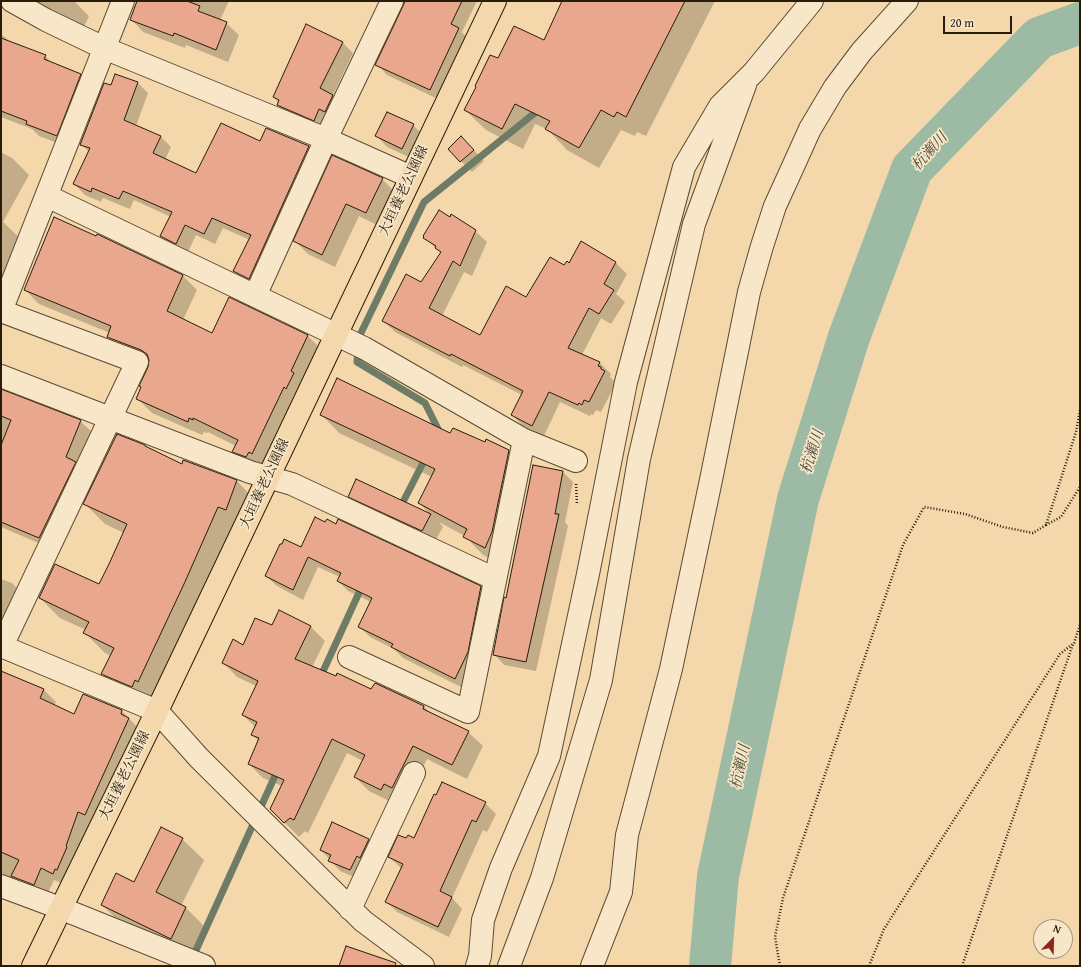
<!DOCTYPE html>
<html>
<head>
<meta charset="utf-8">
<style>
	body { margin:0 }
	#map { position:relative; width:1081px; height:967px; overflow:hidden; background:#f4d8ab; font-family:"Gentium Book Plus",serif }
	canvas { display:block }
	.frame { position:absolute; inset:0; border:2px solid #281c0b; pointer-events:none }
	.north { position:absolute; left:1033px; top:919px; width:40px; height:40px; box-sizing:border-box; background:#f8e6c8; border:1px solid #a5957c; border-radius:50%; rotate:23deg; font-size:11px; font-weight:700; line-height:16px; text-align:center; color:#281c0b }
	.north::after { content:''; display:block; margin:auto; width:14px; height:18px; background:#8f2418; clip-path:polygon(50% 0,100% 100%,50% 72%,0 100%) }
	.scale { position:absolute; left:943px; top:16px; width:69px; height:18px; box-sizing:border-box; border:2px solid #281c0b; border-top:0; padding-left:5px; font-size:12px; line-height:14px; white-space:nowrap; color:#281c0b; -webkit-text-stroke:3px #f8e6c8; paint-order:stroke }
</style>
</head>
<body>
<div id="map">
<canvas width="1081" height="967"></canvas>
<div class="frame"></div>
<div class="north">N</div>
<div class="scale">20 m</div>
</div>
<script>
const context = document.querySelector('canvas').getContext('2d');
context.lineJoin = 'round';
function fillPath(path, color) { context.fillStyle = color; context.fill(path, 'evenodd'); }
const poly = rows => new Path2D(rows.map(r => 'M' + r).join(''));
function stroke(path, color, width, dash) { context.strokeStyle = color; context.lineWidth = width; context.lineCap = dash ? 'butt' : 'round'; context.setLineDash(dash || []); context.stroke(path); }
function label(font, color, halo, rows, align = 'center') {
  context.font = font + ' "Gentium Book Plus","Noto Serif JP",serif'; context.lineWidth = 3.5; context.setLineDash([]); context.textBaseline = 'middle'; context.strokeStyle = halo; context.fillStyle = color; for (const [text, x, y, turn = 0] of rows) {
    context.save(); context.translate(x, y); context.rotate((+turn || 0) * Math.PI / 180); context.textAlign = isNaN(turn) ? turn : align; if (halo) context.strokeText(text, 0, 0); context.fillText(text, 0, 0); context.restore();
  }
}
fillPath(poly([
	[35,1,74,1,89,16,82,31,45,11],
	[138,1,229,1,220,20,226,23,239,35,228,62,186,45,185,48,143,32,131,19],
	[406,1,477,1,462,32,469,40,440,100,387,75,377,64],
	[563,1,715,1,646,136,637,132,635,136,621,130,599,168,567,150,547,129,535,124,523,149,486,130,465,110,498,60,545,42],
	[1,35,5,37,11,43,45,56,52,63,80,74,92,86,68,147,39,136,32,129,1,117],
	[342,42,353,53,333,95,344,106,325,131,289,116,278,105,279,103,274,97],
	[138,83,148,93,136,126,161,137,171,147,165,160,197,174,260,143,309,146,319,157,260,289,245,282,234,271,250,240,223,228,215,244,196,235,187,254,172,247,162,236,171,217,134,200,130,209,103,198,101,202,85,195,74,184,89,152,81,144,111,86],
	[413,125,424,136,413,159,387,147,377,136],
	[472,148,484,161,472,172,449,149],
	[1,152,12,158,29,175,3,222,23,241,1,280],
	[333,157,382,179,395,192,379,226,359,216,335,267,308,254,295,241],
	[475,231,487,242,472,276,464,272,442,316,481,336,565,266,570,264,581,243,616,263,627,274,616,294,625,302,611,324,601,318,582,355,600,363,611,374,610,377,616,383,601,412,596,410,593,415,591,414,590,416,560,402,544,436,523,426,512,415,522,395,463,365,462,367,395,332,383,320,421,283,441,253,425,238],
	[98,235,183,276,197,290,183,320,212,334,308,336,322,350,267,467,248,466,233,452,236,446,208,432,207,433,204,432,202,435,152,413,137,398,150,362,123,351,108,337,110,333,39,304,25,290,97,237],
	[1,390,80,421,91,431,50,548,1,527],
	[321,414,451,435,509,451,527,470,504,566,483,555,465,536,439,522,443,527,434,543,362,509,350,496,430,514,419,503,432,477,339,433],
	[184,461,237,481,257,502,159,702,123,694,102,674,111,656,105,653,85,633,86,630,60,618,40,598,100,585,124,533,105,524,85,504,182,465],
	[563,472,573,482,565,522,568,526,536,671,504,665,494,654,507,599],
	[302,548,481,587,491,598,465,689,403,658,394,649,370,637,360,627,371,602,348,591,338,581,340,577,318,567,303,600,277,586,266,576],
	[1,579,12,583,22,594,11,621,1,617],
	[279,612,311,627,325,641,312,667,372,690,424,706,431,714,468,732,483,746,467,779,427,759,406,801,395,804,369,791,355,777,363,761,347,753,308,833,305,831,299,837,271,809,282,786,263,778,249,764,259,742,252,734,255,727,243,715,256,686,237,677,223,662,272,626],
	[1,672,44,690,56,702,54,706,75,715,122,711,141,731,65,885,54,880,46,897,1,880],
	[485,803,496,814,487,832,483,830,452,898,462,909,449,937,397,912,386,901,402,869,389,857,406,840,415,839],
	[182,839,204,860,181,906,186,908,207,929,192,959,124,926,102,905,135,883],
	[369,840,379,850,361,880,340,871,321,850]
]), '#0003');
stroke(poly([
	[437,435,439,431,425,403,357,362,359,337,424,202,541,108],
	[379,549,427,455],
	[320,678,363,584],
	[192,958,197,948,279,767]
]), '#6e7b67', 7);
stroke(poly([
	[710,966,718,876,798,499,849,337,912,169,1039,38,1080,23]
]), '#9dbba4', 42);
const building = poly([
	[137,1,187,1,200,6,198,11,227,22,216,50,174,33,173,36,130,20,137,1],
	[405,1,462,1,451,24,459,28,430,90,375,65,403,6,405,1],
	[562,1,685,1,626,117,617,112,614,117,601,110,579,148,545,129,550,121,515,104,502,129,464,110,476,87,475,86,490,55,498,58,514,26,544,40,562,1],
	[306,24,343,42,320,88,333,95,325,112,319,109,314,121,277,105,279,100,273,97,306,24],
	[1,38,46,55,44,59,81,74,57,136,26,124,27,121,1,111,1,38],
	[115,74,138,82,124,120,161,136,153,153,196,173,221,123,260,141,266,128,309,146,249,279,233,271,251,235,212,218,204,234,185,225,176,244,160,236,172,212,123,191,119,199,92,188,91,192,73,184,90,148,80,145,104,83,111,85,115,74],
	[387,112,414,124,402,149,375,136,387,112],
	[461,136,474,150,460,162,448,149,461,136],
	[332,155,383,178,366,213,346,204,322,255,293,241,332,155],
	[439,210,450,217,451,214,476,230,460,266,453,261,429,308,480,335,506,286,526,297,550,257,564,265,567,261,569,263,581,241,616,262,604,284,614,290,599,314,589,308,568,348,600,362,598,366,601,367,601,369,605,371,589,402,584,400,582,405,579,403,578,405,549,392,532,426,511,415,523,391,451,354,450,356,382,321,406,274,421,282,441,252,435,248,436,246,423,238,424,237,423,236,439,210],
	[54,217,96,236,97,234,183,275,167,311,212,333,229,297,308,335,291,371,294,373,286,389,284,387,252,454,249,452,246,457,232,452,238,440,193,418,193,420,189,418,188,422,136,399,141,387,139,386,148,367,149,360,147,354,141,350,107,337,111,326,24,290,54,217],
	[337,378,450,433,453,428,485,442,486,439,509,450,492,532,485,548,463,537,467,529,418,503,435,469,320,415,337,378],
	[1,389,81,420,66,457,76,462,39,538,1,522,1,445,11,420,1,416,1,389],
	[117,434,145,445,145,446,182,464,183,460,237,480,226,510,218,507,184,584,138,682,135,680,132,687,101,674,114,648,83,633,89,622,39,598,55,564,99,584,109,564,127,524,83,504,117,434],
	[533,465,563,471,555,514,559,514,526,662,493,655,504,597,506,598,533,465],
	[356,479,431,514,422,531,348,497,356,479],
	[315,517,325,522,327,519,336,524,338,519,481,586,468,652,455,679,391,647,393,644,358,627,372,598,337,581,341,573,308,557,293,590,265,576,280,544,282,544,284,539,301,547,315,517],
	[279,610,311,626,295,659,336,676,337,673,371,689,375,683,424,706,423,709,469,731,452,765,413,746,392,788,384,784,381,790,354,777,365,755,332,739,294,820,290,818,284,823,270,809,284,780,248,764,259,738,251,735,257,722,242,715,258,681,222,663,233,639,243,645,255,618,272,625,279,610],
	[1,671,44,689,40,698,74,714,83,694,122,710,121,714,129,718,85,815,78,812,66,846,67,847,57,870,55,869,53,874,41,868,34,885,11,876,19,860,1,852,1,671],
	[442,782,486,802,476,822,472,820,440,891,452,897,438,927,385,902,403,864,388,857,398,835,406,838,408,835,414,838,434,794,436,795,442,782],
	[332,822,369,839,360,858,357,856,350,870,328,861,331,855,320,850,332,822],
	[161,827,183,838,156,892,186,907,171,939,101,905,116,873,134,882,161,827],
	[346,946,396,963,395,966,339,966,346,946]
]);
fillPath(building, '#e9a78d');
stroke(building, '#281c0b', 1);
const minor = poly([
	[12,1,46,20,104,48,326,139,411,177],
	[47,196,364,348,524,440,576,461],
	[255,296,326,139,392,1],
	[1,311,137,362,2,646],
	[1,311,123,1],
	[1,376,250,472,292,484,495,579],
	[1,646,157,711,199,758,363,921,423,966],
	[349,657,468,712,524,440],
	[1,886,60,908,204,966],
	[350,909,414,773],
	[477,966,480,956,483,920,501,868,549,756,588,574,626,382,684,167,720,106,754,72,812,1],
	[509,966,542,878,601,680,639,459,694,224,745,85],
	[592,966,621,892,627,835,671,669,711,480,749,292,762,246,775,206,791,171,810,129,835,87,862,51,907,1]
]);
const major = poly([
	[33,966,157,711,495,1]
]);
stroke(minor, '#5b4b33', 24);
stroke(major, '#281c0b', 24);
stroke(poly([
	[576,484,577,505],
	[1046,525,1061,517,1080,487],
	[780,966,775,937,783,898,903,545,924,507,965,514,1003,527,1033,533,1046,525,1076,432,1080,410],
	[869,966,884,929,1060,654,1074,643,1080,625],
	[962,966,1073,644]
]), '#281c0b', 2.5, [1, 2]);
stroke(minor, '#f8e6c8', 22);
stroke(major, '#f4d8ab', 22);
label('14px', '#281c0b', '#f8e6c8', [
	["大垣養老公園線",404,191,-65],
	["大垣養老公園線",265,484,-65],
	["大垣養老公園線",125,776,-64]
]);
label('italic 15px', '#4b4c39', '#f8e6c8', [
	["杭瀬川",930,152,-48],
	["杭瀬川",813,452,-73],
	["杭瀬川",741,767,-78]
]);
</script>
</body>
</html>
